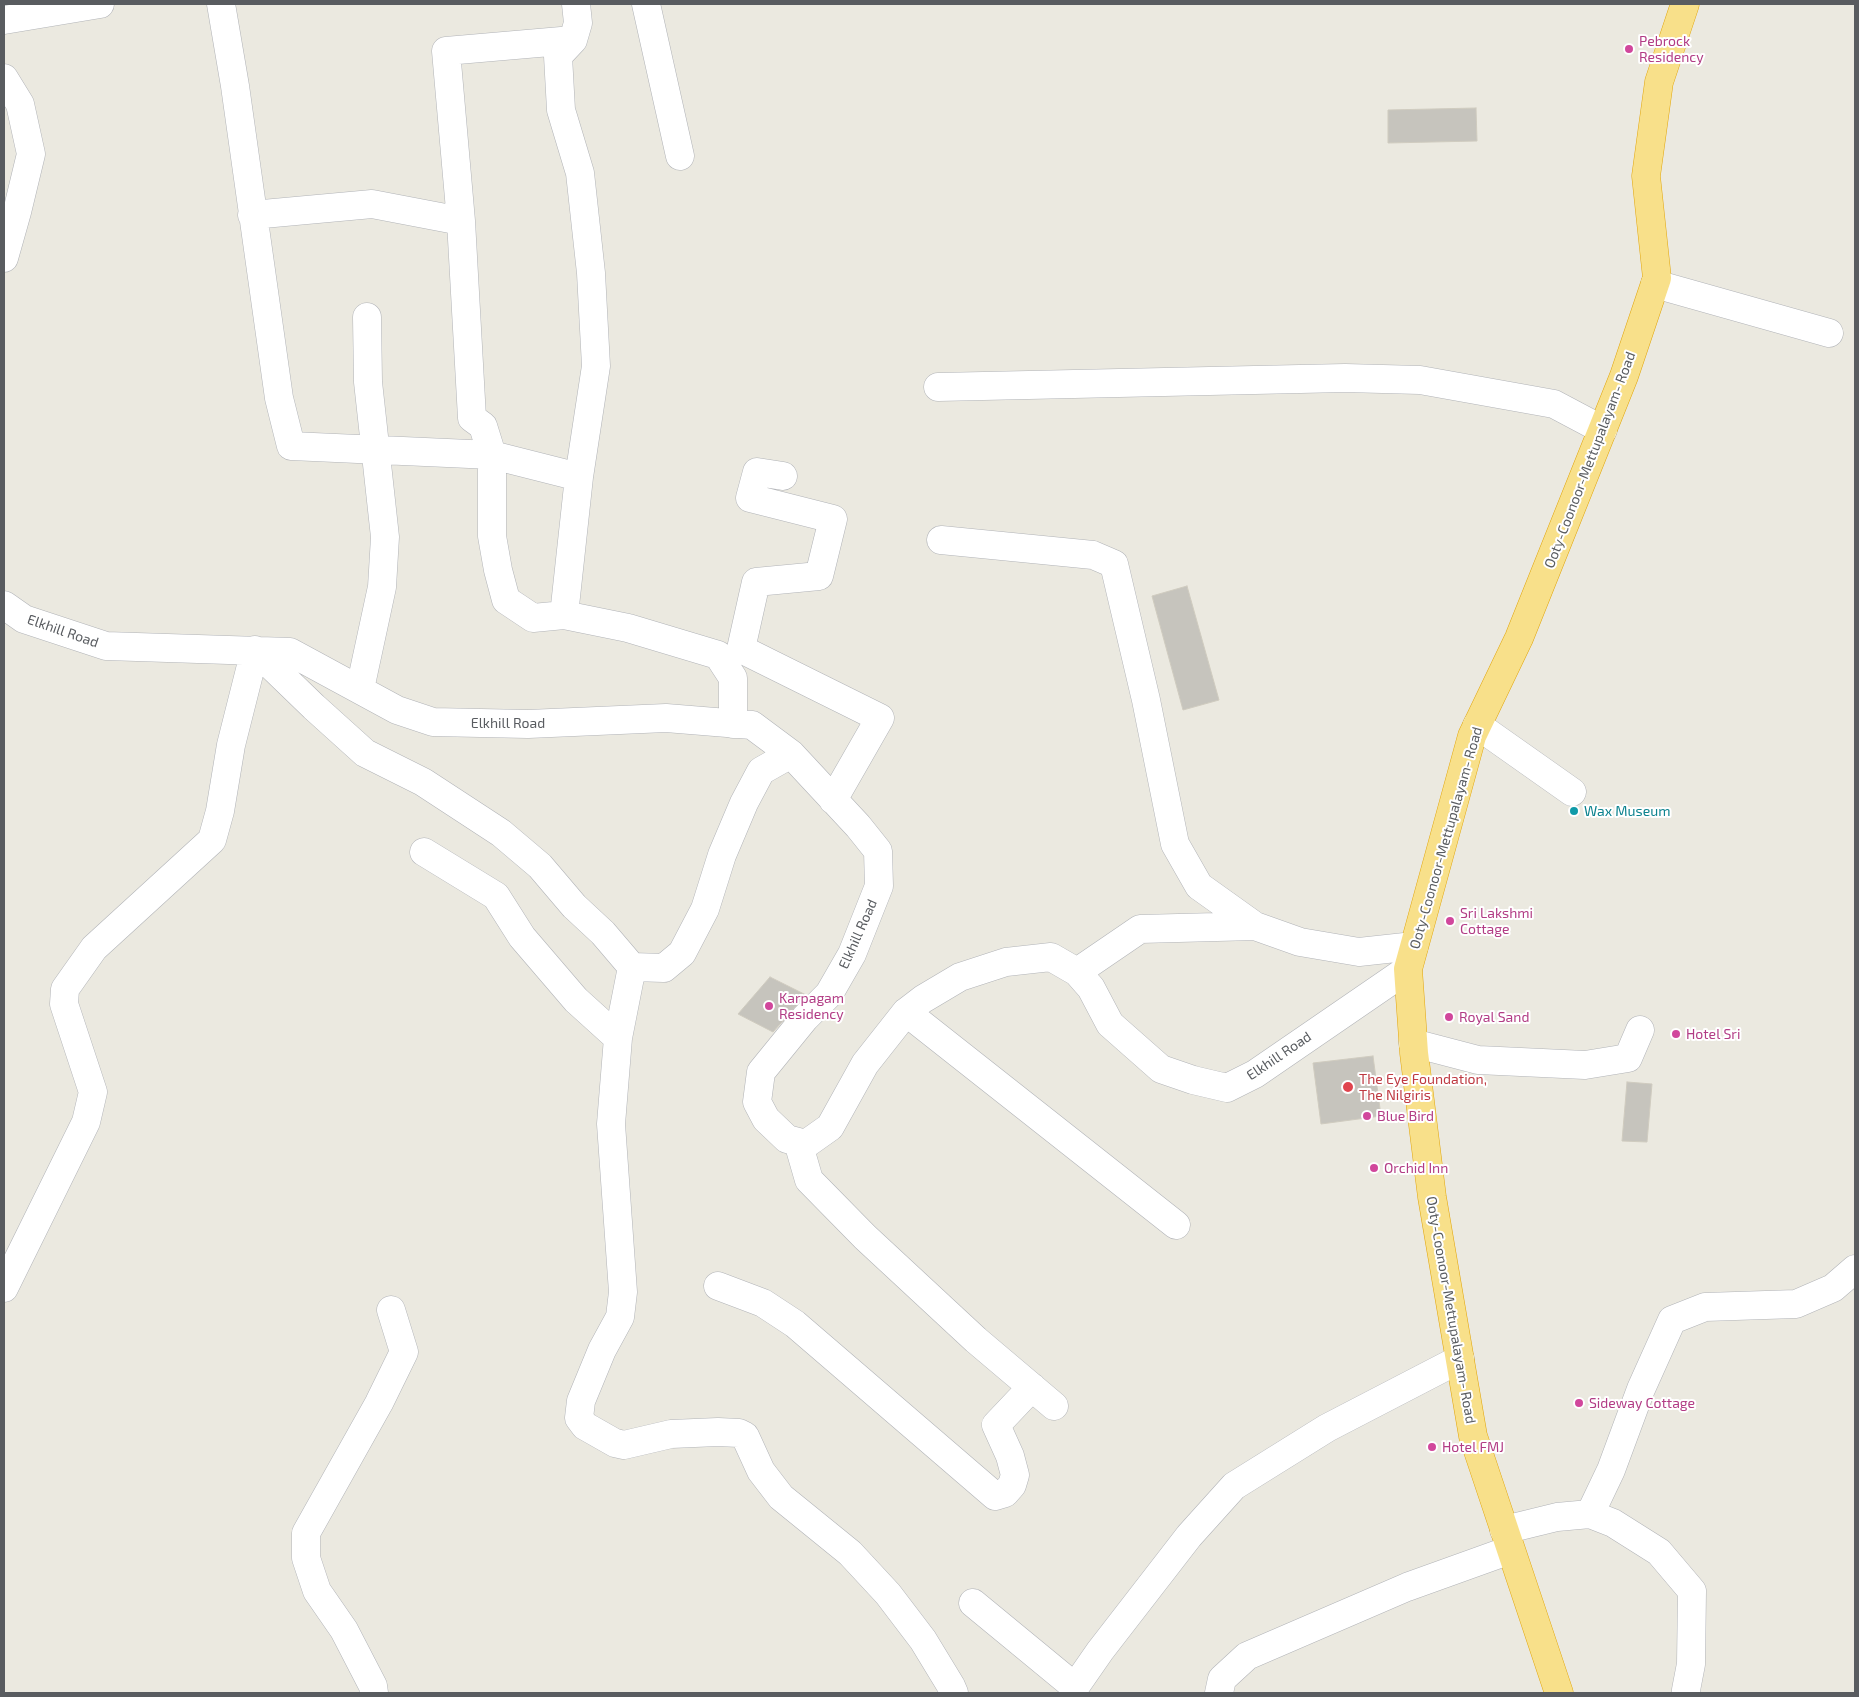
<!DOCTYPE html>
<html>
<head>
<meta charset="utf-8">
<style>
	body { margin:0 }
	#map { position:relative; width:1859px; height:1697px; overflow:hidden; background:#ebe9e0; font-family:"Exo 2",sans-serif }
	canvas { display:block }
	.frame { position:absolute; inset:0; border:5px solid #595c60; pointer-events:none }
</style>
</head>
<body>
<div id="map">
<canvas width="1859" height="1697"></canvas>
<div class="frame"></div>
</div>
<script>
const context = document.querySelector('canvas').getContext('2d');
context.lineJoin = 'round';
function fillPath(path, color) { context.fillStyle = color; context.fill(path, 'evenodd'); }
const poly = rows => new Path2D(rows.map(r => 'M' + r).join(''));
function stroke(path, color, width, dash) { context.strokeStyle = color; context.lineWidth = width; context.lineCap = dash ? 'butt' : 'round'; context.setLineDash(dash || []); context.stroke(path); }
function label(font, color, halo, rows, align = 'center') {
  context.font = font + ' "Exo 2",sans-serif'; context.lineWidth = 4; context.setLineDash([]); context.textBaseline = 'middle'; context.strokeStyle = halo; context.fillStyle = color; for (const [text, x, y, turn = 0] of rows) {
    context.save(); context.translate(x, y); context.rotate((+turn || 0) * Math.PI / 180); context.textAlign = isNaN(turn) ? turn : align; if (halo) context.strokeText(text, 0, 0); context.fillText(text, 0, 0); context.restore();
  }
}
const building = poly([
	[1476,108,1477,141,1388,143,1388,110,1476,108],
	[1187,586,1219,700,1183,710,1152,596,1187,586],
	[770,977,806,995,773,1032,738,1014,770,977],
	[1373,1056,1381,1116,1321,1124,1313,1063,1373,1056],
	[1627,1082,1652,1084,1647,1142,1622,1141,1627,1082]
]);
fillPath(building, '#c6c4bd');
stroke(building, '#cfcbbf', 1);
const minor = poly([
	[221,4,235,86,279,398,291,446,492,455,579,477],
	[576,4,578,23,573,40,558,56,561,110,580,173,591,273,596,366,579,477,564,615,628,628,718,655,733,678,733,724],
	[646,4,680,156],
	[4,20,100,4],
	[4,78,20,104,31,154,17,212,4,258],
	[252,215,372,204,461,221],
	[1655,284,1829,333],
	[938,387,1345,378,1420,380,1554,404,1603,430],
	[783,476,757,472,750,498,833,519,819,576,756,582,741,649,880,718,833,800],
	[941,540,1093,555,1114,564,1146,700,1175,844,1199,886,1255,926,1300,942,1359,952,1414,946],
	[4,605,24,619,106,646,290,652,397,710,433,722,528,724,666,718,752,725,791,754,858,826,878,851,879,886,852,954,829,994,805,1018,761,1072,757,1102,766,1119,787,1139,806,1144,830,1127,865,1064,906,1012,923,999,960,977,1006,962,1051,957,1077,972,1091,988,1110,1024,1161,1069,1193,1080,1227,1088,1255,1074,1408,969],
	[564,615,533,618,506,600,498,570,492,536,492,455,483,426,472,418,461,221,446,51,573,40],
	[255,650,314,707,365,753,423,782,501,833,540,866,574,906,603,933,632,967,664,968,682,953,705,909,722,855,744,803,761,771,791,754],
	[360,689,382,587,385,537,368,382,367,317],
	[1477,725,1572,792],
	[424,852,496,896,522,937,576,1000,618,1038],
	[632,967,618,1038,611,1124,623,1292,620,1317,602,1350,581,1401,579,1418,585,1426,615,1443,624,1445,671,1434,718,1432,739,1433,745,1436,761,1471,781,1497,850,1553,888,1594,923,1640,951,1686,954,1693],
	[1077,972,1140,929,1255,926],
	[906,1012,1176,1225],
	[1413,1043,1478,1060,1585,1065,1628,1058,1640,1030],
	[798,1142,809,1180,865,1237,976,1340,1054,1406],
	[718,1286,763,1303,795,1324,995,1496,1005,1493,1012,1485,1015,1475,1010,1456,996,1425,1032,1387],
	[4,1288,86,1122,93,1092,64,1004,65,989,94,948,212,840,220,811,231,745,255,650],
	[1590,1514,1611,1470,1641,1389,1672,1320,1705,1307,1796,1304,1833,1288,1855,1269],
	[1504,1530,1557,1517,1590,1514,1613,1523,1659,1552,1692,1591,1691,1664,1686,1690,1686,1693],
	[973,1603,1075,1687,1100,1651,1189,1536,1234,1486,1327,1428,1460,1359],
	[374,1693,373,1686,344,1630,317,1591,306,1558,306,1533,379,1403,404,1352,391,1310],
	[1219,1693,1222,1679,1247,1656,1407,1587,1510,1550]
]);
const highway = poly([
	[1559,1693,1473,1436,1432,1197,1414,1053,1408,969,1472,736,1519,638,1624,376,1657,278,1646,176,1659,82,1685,4]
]);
stroke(minor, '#b1b3b7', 29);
stroke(highway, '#e1a50a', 29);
stroke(minor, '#fff', 28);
stroke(highway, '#f8e08a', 28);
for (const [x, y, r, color] of [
	[1629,49,5,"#d1479c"],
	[1574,811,5,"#0f9aa8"],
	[1450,921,5,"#d1479c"],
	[769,1006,5,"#d1479c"],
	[1449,1017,5,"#d1479c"],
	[1676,1034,5,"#d1479c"],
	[1348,1087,6,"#e0444e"],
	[1367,1116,5,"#d1479c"],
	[1374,1168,5,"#d1479c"],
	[1579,1403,5,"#d1479c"],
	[1432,1447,5,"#d1479c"]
]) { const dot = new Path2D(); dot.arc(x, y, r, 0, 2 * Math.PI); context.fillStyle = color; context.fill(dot); stroke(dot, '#fff', 2); }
label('14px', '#b23c85', '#fff', [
	["Pebrock",1639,41],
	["Residency",1639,57],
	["Sri Lakshmi",1460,913],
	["Cottage",1460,929],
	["Karpagam",779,998],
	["Residency",779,1014],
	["Royal Sand",1459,1017],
	["Hotel Sri",1686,1034],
	["Blue Bird",1377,1116],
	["Orchid Inn",1384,1168],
	["Sideway Cottage",1589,1403],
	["Hotel FMJ",1442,1447]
], 'left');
label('14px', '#595c60', '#fff', [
	["Ooty-Coonoor-Mettupalayam- Road",1590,460,-69],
	["Elkhill Road",63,631,19],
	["Elkhill Road",508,723],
	["Ooty-Coonoor-Mettupalayam- Road",1446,838,-74],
	["Elkhill Road",858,934,-66],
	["Elkhill Road",1279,1056,-34],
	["Ooty-Coonoor-Mettupalayam- Road",1451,1310,80]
]);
label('14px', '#0d838f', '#fff', [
	["Wax Museum",1584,811]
], 'left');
label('14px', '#be3a42', '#fff', [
	["The Eye Foundation,",1359,1079],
	["The Nilgiris",1359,1095]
], 'left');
</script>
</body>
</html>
